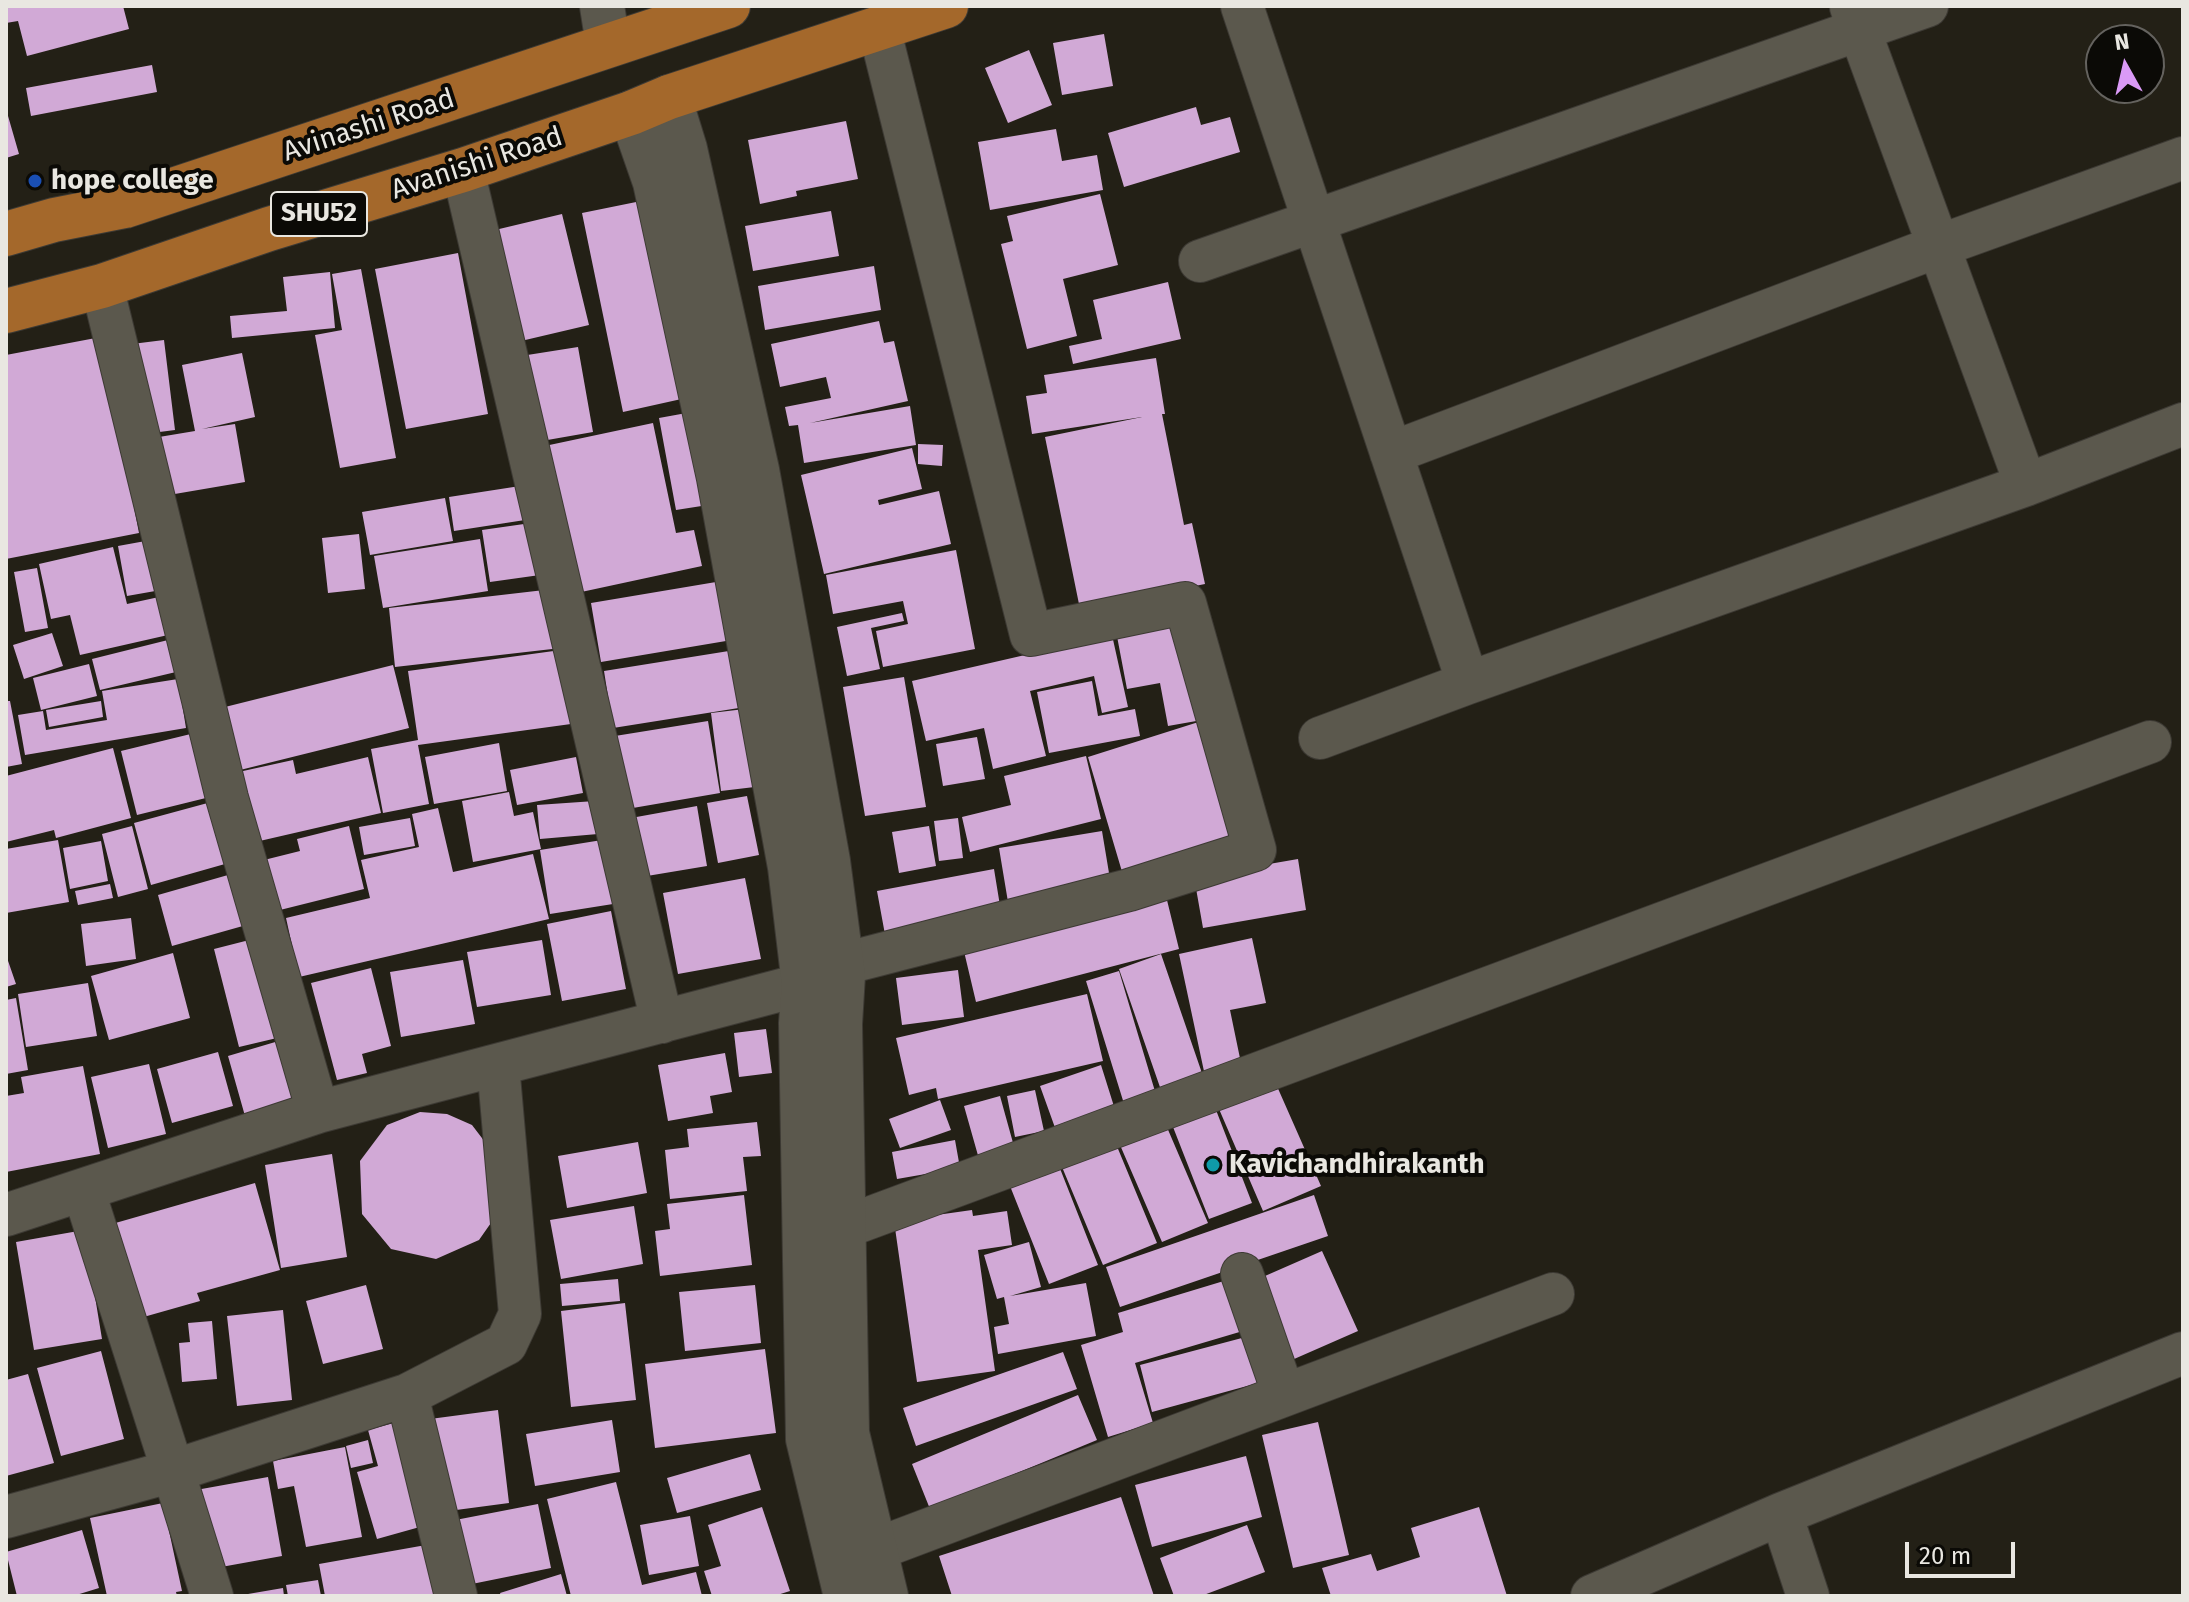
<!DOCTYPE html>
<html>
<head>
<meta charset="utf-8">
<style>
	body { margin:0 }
	#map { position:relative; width:2189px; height:1602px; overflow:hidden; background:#232016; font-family:"Fira Sans",sans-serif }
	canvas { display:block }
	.frame { position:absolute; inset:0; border:8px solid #e9e7e1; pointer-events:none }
	.north { position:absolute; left:2085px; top:24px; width:80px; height:80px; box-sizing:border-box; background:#0b0a06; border:2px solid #64625e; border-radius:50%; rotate:352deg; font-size:22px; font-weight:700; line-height:32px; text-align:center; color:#e9e7e1 }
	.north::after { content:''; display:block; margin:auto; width:28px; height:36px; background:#da9af6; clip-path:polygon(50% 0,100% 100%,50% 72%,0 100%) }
	.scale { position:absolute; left:1905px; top:1542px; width:110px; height:36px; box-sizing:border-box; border:4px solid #e9e7e1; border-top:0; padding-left:10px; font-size:24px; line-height:28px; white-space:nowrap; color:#e9e7e1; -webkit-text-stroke:6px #0b0a06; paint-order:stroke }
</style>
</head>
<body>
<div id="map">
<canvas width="2189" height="1602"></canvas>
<div class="frame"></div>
<div class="north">N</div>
<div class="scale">20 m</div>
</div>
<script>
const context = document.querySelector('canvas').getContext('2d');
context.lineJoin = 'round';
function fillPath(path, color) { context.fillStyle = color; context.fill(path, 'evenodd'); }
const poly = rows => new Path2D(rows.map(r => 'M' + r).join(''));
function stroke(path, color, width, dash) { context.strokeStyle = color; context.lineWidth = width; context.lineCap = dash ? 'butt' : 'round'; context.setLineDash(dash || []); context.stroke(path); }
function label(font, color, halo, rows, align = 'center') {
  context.font = font + ' "Fira Sans",sans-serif'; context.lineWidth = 8; context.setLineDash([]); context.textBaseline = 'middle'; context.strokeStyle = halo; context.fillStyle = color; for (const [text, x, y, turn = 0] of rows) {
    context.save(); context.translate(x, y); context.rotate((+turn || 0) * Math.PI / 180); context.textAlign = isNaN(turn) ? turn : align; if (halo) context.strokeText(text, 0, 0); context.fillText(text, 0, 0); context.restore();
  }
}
fillPath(poly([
	[6,6,123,6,129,29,27,56,18,21,6,23],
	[1104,34,1113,86,1062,95,1053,43],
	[1029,50,1052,105,1008,123,985,68],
	[152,65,157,92,31,116,26,88],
	[1196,107,1201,125,1230,117,1240,152,1124,187,1108,133],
	[6,109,19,154,6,158],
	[846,121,858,179,796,191,797,196,760,204,748,140],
	[1056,129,1062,161,1097,155,1103,190,990,210,978,142],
	[1100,194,1118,265,1063,279,1077,336,1027,349,1001,244,1013,241,1007,216],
	[646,200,686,398,623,412,582,213],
	[831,211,839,256,753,271,745,226],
	[562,214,589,325,521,341,495,230],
	[458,253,488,414,406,429,375,269],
	[874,266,881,310,765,330,758,286],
	[361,269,396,458,340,468,315,335,342,330,332,274],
	[330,272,335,328,232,338,230,316,287,311,283,277],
	[1168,282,1181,339,1073,364,1069,346,1102,339,1093,300],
	[879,321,884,343,894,341,908,401,810,423,910,406,916,445,804,463,798,425,789,426,785,407,831,398,826,377,780,387,771,344],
	[101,337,139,533,6,559,6,355],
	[164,340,175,430,144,434,132,344],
	[578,347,593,432,536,442,521,356],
	[242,353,255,417,202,429,235,424,245,482,163,496,153,438,195,431,182,365],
	[1156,358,1165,414,1162,414,1184,525,1192,523,1205,584,1080,609,1045,437,1142,417,1032,434,1026,396,1047,393,1044,375],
	[692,412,708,505,676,510,659,418],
	[653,423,676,533,694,530,702,566,572,594,540,447],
	[918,444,943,445,942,466,918,464],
	[912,448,922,489,878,500,879,505,939,491,951,544,824,574,801,475],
	[520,486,525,520,454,531,449,497],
	[445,498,453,541,370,555,362,512],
	[531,523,540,575,490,582,482,530],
	[359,534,365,589,328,593,322,538],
	[480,539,488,591,383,608,374,556],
	[151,540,161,590,127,596,118,546],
	[113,547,127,604,159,597,168,635,80,655,70,615,51,619,39,564],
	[956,550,975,649,883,667,876,631,908,624,903,601,833,614,826,575],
	[37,568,48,628,25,632,14,572],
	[716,582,726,641,601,662,591,603],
	[553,589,561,648,395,667,389,608],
	[902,613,904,621,871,628,880,669,847,676,837,627],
	[1183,619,1202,720,1168,726,1160,683,1127,689,1116,631],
	[52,633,63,666,24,679,13,645],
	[1112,635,1128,707,1102,713,1094,676,1030,691,1046,756,993,769,984,728,926,741,912,681],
	[168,640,176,672,100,690,92,659],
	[561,650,571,724,418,745,429,804,383,813,371,749,418,740,408,671],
	[735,650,745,707,613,728,604,671],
	[89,664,97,696,41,710,33,678],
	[393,665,409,728,232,772,217,709],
	[904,677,926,807,865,816,843,687],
	[178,679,186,728,25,755,18,715,43,711,46,730,107,720,102,691],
	[1092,681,1098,716,1135,709,1140,736,1049,753,1037,692],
	[6,701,10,701,22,764,6,767],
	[101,701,103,717,49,727,46,710],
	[753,708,763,786,721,791,711,713],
	[1208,719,1245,845,1123,875,1088,757],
	[708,721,720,793,627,809,615,736],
	[203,731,218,795,137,815,121,751],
	[977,737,985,779,943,786,936,744],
	[499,743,507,791,434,804,425,757],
	[113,748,131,818,56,838,54,830,6,842,6,776],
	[1086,756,1101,819,970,852,962,817,1011,805,1004,776],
	[368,757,381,813,251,843,234,773,293,760,296,774],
	[576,757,583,793,517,805,510,770],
	[509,792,514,816,533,812,541,849,473,862,462,801],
	[747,796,759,855,718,863,707,803],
	[215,801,232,862,151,885,134,823],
	[595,801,598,834,540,839,537,805],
	[697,806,707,866,641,877,631,818],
	[438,808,453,872,533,854,549,919,299,977,286,918,370,898,361,860,419,847,412,814],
	[410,818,415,846,364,855,359,827],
	[958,818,963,858,939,861,934,821],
	[132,826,148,889,118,897,102,834],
	[349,826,364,889,276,911,264,860,300,851,297,839],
	[929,826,936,866,899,873,892,832],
	[1102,831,1111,885,1008,902,999,848],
	[58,840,69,902,6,913,6,849],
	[602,840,613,904,550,914,540,850],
	[101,841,108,881,70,889,63,848],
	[1298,859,1306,910,1203,928,1194,877],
	[994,869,1002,918,886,940,877,891],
	[242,871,257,922,172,946,158,895],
	[745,878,761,959,678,974,663,893],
	[110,884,113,898,78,905,75,891],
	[1165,892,1179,949,976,1002,962,943],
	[611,911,626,989,562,1001,547,924],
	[131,918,136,959,86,966,81,924],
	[261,937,277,1038,239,1047,214,949],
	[1252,938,1266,1003,1230,1010,1242,1068,1205,1076,1179,954],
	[542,940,551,995,477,1007,467,952],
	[173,953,190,1018,109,1040,91,976],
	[1161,954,1204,1079,1162,1093,1119,969],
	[6,955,16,984,6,987],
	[463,960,475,1024,401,1037,390,972],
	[371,968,391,1046,362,1054,367,1073,337,1080,311,983],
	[958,970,964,1017,902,1025,896,978],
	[1119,971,1157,1098,1125,1107,1086,981],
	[88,983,97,1036,26,1047,18,994],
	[1087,994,1103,1061,938,1099,936,1088,909,1095,896,1038],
	[16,998,28,1070,6,1074,6,1000],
	[766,1029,772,1073,739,1077,734,1033],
	[282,1040,299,1101,245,1116,228,1056],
	[218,1052,233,1106,172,1123,157,1069],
	[725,1053,732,1092,710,1096,713,1113,668,1121,658,1065],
	[149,1064,166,1134,108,1148,91,1077],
	[1101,1065,1117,1116,1058,1136,1040,1086],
	[83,1066,100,1154,6,1172,6,1096,24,1093,21,1077],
	[1276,1084,1321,1186,1263,1211,1219,1109],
	[1035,1090,1044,1131,1015,1137,1007,1096],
	[1000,1096,1015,1150,979,1159,964,1106],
	[940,1100,951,1130,900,1148,889,1119],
	[1216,1110,1252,1203,1209,1219,1173,1127],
	[420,1112,447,1114,472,1125,501,1163,500,1210,479,1240,436,1259,391,1249,362,1214,360,1161,387,1125],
	[757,1122,761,1156,743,1157,747,1191,670,1199,665,1150,689,1147,687,1129],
	[1166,1125,1208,1223,1162,1242,1120,1145],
	[955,1140,960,1168,897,1179,892,1152],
	[638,1142,647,1193,567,1208,558,1156],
	[1116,1144,1157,1243,1103,1265,1062,1167],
	[332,1154,347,1257,281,1268,265,1165],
	[1059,1166,1098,1265,1049,1284,1010,1186],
	[255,1183,280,1270,197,1293,200,1301,133,1320,105,1226],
	[744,1195,752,1265,660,1276,655,1231,670,1229,667,1204],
	[1314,1195,1328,1236,1120,1307,1106,1267],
	[634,1206,643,1264,561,1279,550,1220],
	[972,1210,973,1216,1007,1211,1012,1245,978,1250,995,1371,917,1382,894,1221],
	[84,1230,102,1339,34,1350,16,1242],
	[1029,1242,1041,1287,1010,1296,1086,1283,1096,1336,998,1354,994,1327,1009,1324,1004,1297,997,1299,984,1255],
	[1322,1251,1358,1331,1285,1363,1249,1283],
	[1237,1277,1253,1328,1135,1363,1153,1423,1108,1437,1081,1345,1123,1332,1118,1313],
	[618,1279,620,1301,562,1306,560,1284],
	[366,1285,383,1349,323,1364,306,1301],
	[755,1285,761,1343,685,1351,679,1292],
	[625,1303,636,1400,571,1407,561,1311],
	[283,1310,292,1400,237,1406,227,1316],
	[212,1321,217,1379,182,1382,179,1343,190,1342,188,1323],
	[1257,1334,1269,1380,1152,1412,1140,1365],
	[765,1349,776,1433,655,1448,645,1364],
	[101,1351,124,1439,61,1456,37,1368],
	[1063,1352,1077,1389,916,1446,903,1408],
	[28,1374,54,1463,6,1476,6,1380],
	[1078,1395,1097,1440,930,1509,912,1464],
	[498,1410,509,1503,441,1512,430,1419],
	[405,1420,434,1523,377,1539,357,1472,378,1466,368,1430],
	[612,1420,620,1472,535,1486,526,1434],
	[1318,1422,1349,1555,1293,1568,1262,1435],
	[368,1440,373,1463,351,1468,346,1446],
	[345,1447,362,1537,306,1547,294,1486,278,1489,273,1461],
	[750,1454,761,1490,677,1513,667,1478],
	[1246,1456,1262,1517,1152,1547,1135,1485],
	[268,1477,282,1556,210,1569,196,1490],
	[616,1482,642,1585,696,1572,702,1596,571,1596,547,1499],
	[1121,1497,1154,1596,952,1596,939,1556],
	[163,1503,182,1591,176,1592,177,1596,107,1596,90,1518],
	[538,1504,551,1568,457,1587,445,1522],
	[762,1507,790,1591,774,1596,712,1596,704,1571,721,1566,708,1525],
	[1479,1507,1507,1596,1331,1596,1322,1568,1371,1554,1377,1571,1420,1557,1411,1528],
	[690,1516,699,1566,649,1575,640,1525],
	[1247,1525,1265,1572,1201,1596,1174,1596,1160,1558],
	[82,1530,99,1588,73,1596,17,1596,6,1552],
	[426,1545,435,1596,325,1596,319,1564],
	[561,1574,567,1596,501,1596,500,1593],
	[318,1580,321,1596,288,1596,286,1585],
	[283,1588,284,1596,248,1596,248,1594]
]), '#d1a9d6');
const minor = poly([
	[1242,6,1468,683],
	[1851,7,2026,485],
	[463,170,662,1022],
	[1200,261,1927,6],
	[102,286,227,798,318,1112],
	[1391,453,1939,246,2183,158],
	[1320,738,1468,683,2026,485,2183,424],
	[84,1192,173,1471,407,1395,506,1344,520,1314,498,1065],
	[6,1215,318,1112,804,984,843,964,1129,890,1255,850,1185,603,1031,635,879,28],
	[845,1227,2150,742],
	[1242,1274,1284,1395],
	[407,1395,456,1596],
	[1781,1514,1808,1596],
	[6,1517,173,1471,212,1596],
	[874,1550,1553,1294],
	[1592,1596,1781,1514,2183,1353]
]);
const tertiary = poly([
	[602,6,608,44],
	[669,97,685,149,757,470,828,861,843,975,840,1024,847,1433,886,1596],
	[631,113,655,182,719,478,790,867,804,984,801,1023,808,1439,846,1596]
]);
const primary = poly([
	[6,234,54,220,125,206,728,6],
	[6,311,102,286,269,229,463,170,631,113,669,97,946,6]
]);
stroke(minor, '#3d3a34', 44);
stroke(tertiary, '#3d3a34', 46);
stroke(primary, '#3d3a34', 46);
stroke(minor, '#5b584d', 42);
stroke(tertiary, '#5b584d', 44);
stroke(primary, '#a4682b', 44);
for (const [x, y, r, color] of [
	[35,181,8,"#1a4fb4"],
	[1213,1165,8,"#0f9aa8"]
]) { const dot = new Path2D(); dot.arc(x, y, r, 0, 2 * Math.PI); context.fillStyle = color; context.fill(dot); stroke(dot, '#0b0a06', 3); }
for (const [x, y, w] of [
	[319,214,96]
]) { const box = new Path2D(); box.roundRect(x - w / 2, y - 22, w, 44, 6); context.fillStyle = '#0b0a06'; context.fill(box); stroke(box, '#e9e7e1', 2); }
label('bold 26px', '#e9e7e1', null, [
	["SHU52",319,214]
]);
label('28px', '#e9e7e1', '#0b0a06', [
	["Avinashi Road",369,126,-18],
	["Avanishi Road",477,164,-18]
]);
label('bold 28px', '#e9e7e1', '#0b0a06', [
	["hope college",51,181],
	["Kavichandhirakanth",1229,1165]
], 'left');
</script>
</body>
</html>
